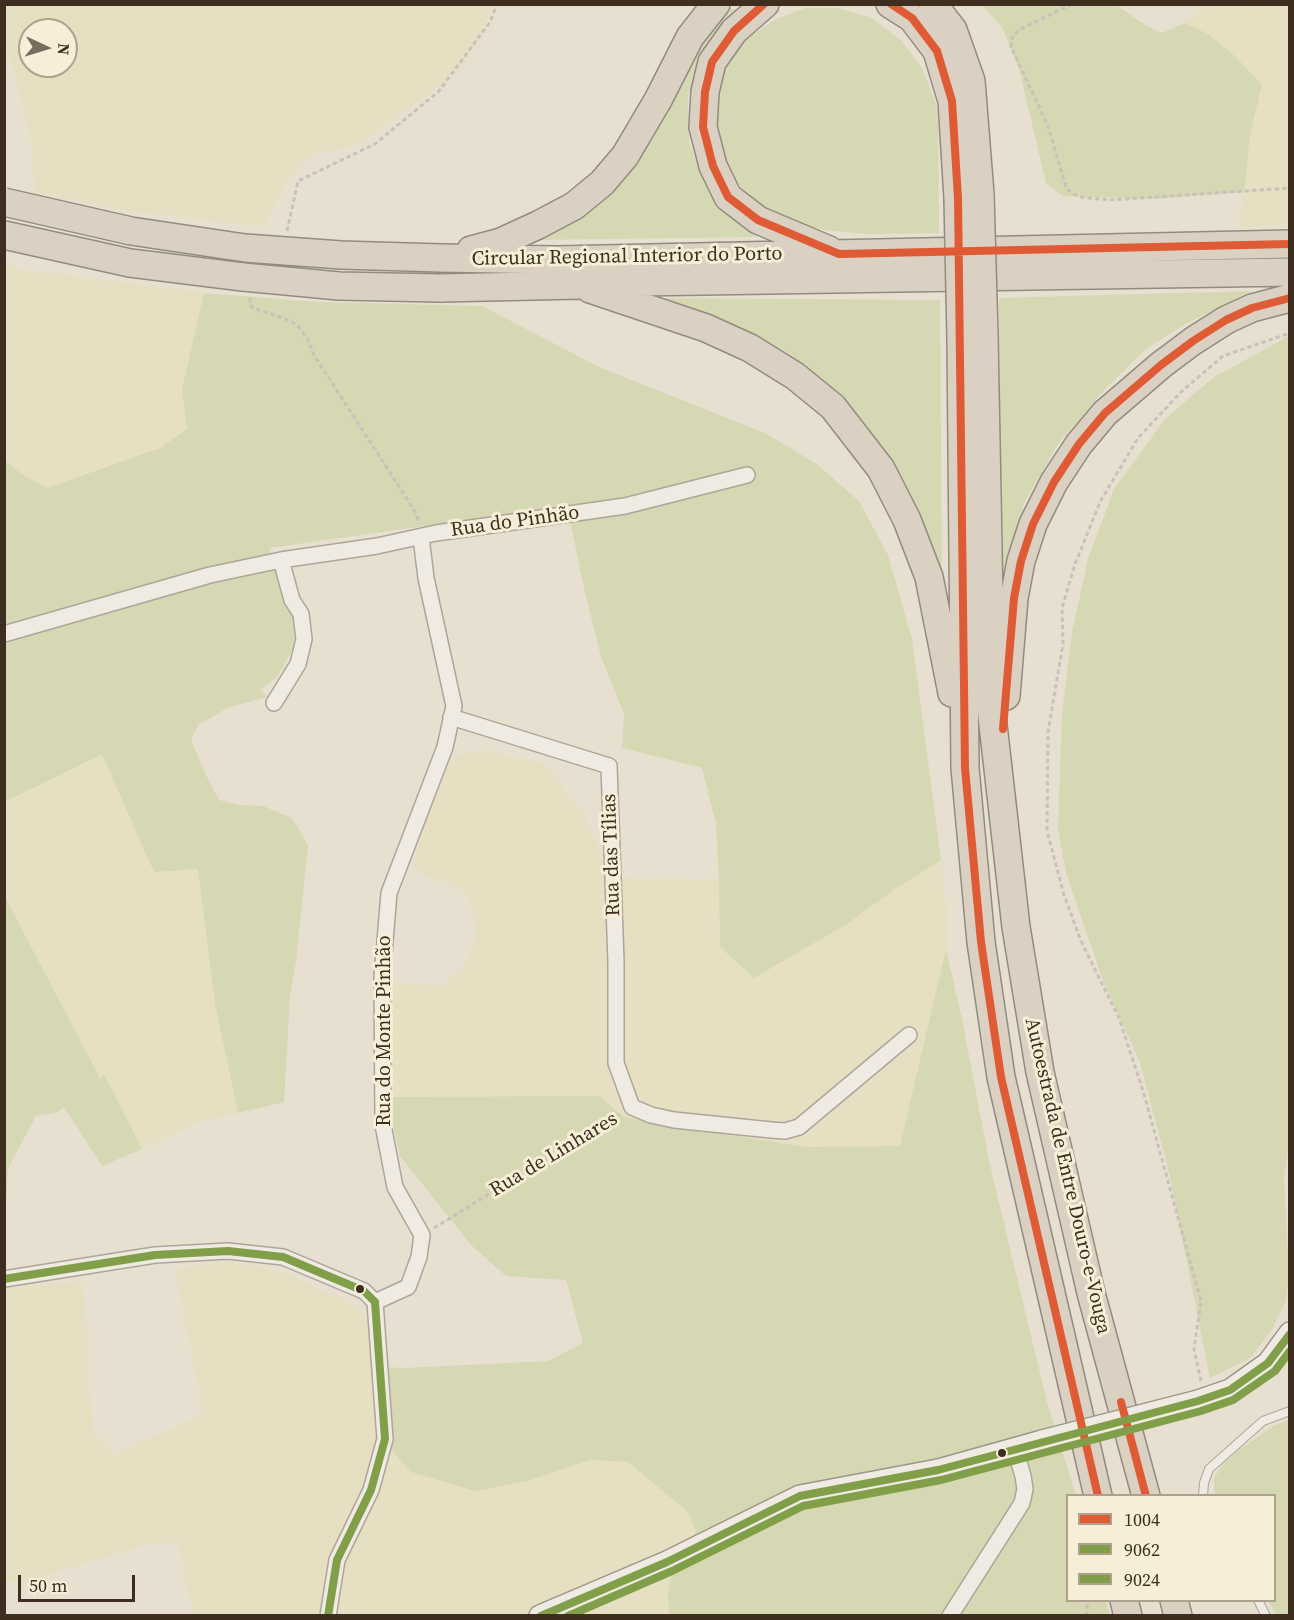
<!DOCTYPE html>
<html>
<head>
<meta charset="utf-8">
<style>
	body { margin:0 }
	#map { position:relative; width:1294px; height:1620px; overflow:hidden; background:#e7e0d1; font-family:"Source Serif 4",serif }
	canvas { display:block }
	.frame { position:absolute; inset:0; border:6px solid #3d2e20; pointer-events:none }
	.legend { position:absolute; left:1066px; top:1494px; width:210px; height:108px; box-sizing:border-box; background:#f7eed8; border:2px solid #ada18e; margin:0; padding:8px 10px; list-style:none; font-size:18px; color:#3d2e20 }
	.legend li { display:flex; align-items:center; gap:12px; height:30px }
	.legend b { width:30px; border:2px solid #ada18e }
	.north { position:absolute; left:18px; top:18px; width:60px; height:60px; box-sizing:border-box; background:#f7eed8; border:2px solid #ada18e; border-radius:50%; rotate:94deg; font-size:16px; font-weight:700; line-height:24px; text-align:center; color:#3d2e20 }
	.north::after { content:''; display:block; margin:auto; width:21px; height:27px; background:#786c5e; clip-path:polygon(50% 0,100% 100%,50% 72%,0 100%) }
	.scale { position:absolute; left:18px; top:1575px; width:117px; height:27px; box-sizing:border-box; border:3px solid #3d2e20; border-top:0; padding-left:8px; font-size:18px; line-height:21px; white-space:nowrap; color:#3d2e20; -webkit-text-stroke:4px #f7eed8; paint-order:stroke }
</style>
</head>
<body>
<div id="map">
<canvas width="1294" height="1620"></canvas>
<div class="frame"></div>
<ul class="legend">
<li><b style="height:8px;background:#df5b35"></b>1004</li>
<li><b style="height:8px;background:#819e48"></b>9062</li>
<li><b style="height:8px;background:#819e48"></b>9024</li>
</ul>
<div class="north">N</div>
<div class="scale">50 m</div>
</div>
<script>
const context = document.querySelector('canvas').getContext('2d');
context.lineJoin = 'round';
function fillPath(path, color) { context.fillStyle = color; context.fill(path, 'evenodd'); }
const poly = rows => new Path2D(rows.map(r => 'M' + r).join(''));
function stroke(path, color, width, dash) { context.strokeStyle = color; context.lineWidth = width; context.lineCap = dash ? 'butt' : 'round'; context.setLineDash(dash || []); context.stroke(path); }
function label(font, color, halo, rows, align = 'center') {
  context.font = font + ' "Source Serif 4",serif'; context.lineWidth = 6; context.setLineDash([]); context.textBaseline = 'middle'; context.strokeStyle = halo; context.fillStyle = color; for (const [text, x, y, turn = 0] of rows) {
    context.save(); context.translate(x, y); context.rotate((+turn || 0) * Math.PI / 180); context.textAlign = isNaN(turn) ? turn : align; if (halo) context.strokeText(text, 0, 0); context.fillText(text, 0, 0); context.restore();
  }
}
fillPath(poly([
	[4,5,5,4,493,5,481,36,465,62,427,96,356,146,312,155,296,170,279,194,265,227,130,211,32,193,35,188,29,131,5,38],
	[30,30,66,30,66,66,30,66],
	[1206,5,1228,5,1262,8,1262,5,1289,5,1289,226,1240,227,1250,135,1262,85,1236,57,1208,34,1185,23],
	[4,264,25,270,204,293,182,389,187,429,160,448,46,488,23,475,5,460],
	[481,750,544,764,584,813,609,877,719,880,720,947,754,978,847,924,895,889,941,860,947,914,946,949,900,1146,807,1147,658,1124,624,1117,599,1096,395,1097,385,982,441,986,462,969,474,946,476,932,474,915,467,894,452,885,427,876,414,866,424,824,452,757],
	[102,754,198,869,215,1002,238,1113,201,1121,142,1149,104,1075,101,1079,5,897,5,802],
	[227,1262,284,1272,359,1308,371,1321,379,1367,531,1480,590,1460,628,1462,688,1512,696,1532,672,1569,668,1595,669,1615,193,1615,178,1543,146,1545,33,1579,5,1582,4,1270,16,1270,36,1285,83,1282,93,1430,113,1455,203,1414,175,1269]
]), '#e6dfc2');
fillPath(poly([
	[982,5,1116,5,1147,26,1162,33,1185,23,1208,34,1236,57,1262,85,1250,135,1244,192,1154,199,1063,196,1046,184,1019,68,1002,27],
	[728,7,737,11,701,54,688,95,689,142,702,177,731,217,757,237,534,240,578,211,697,43],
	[805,8,837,8,870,17,901,40,922,68,936,104,938,128,939,233,866,234,825,230,792,222,758,204,734,179,716,140,714,101,724,65,745,40,776,19],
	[1252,291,1185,324,1145,350,1105,389,1058,444,1024,503,1007,569,1000,570,999,298],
	[204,293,319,302,482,306,601,368,765,433,817,464,859,501,888,555,912,639,941,860,895,889,847,924,754,978,720,947,719,882,716,824,702,768,622,748,624,714,601,657,584,588,567,506,269,548,291,607,297,642,277,677,260,690,268,697,229,707,198,725,191,740,207,777,219,800,239,805,263,806,292,818,308,845,296,962,290,995,284,1102,238,1113,215,1003,198,869,154,872,102,754,5,802,4,460,23,475,47,488,160,448,187,429,182,389],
	[656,298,940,300,942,585,885,460,842,395,788,353,732,324],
	[1289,336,1290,1137,1284,1178,1289,1274,1286,1301,1271,1331,1250,1358,1210,1378,1169,1172,1140,1063,1102,978,1066,873,1058,829,1062,714,1072,632,1088,559,1114,489,1165,419,1214,377],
	[5,897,100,1078,104,1074,142,1149,102,1166,64,1107,58,1112,36,1116,8,1168,5,1227],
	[946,949,962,1019,989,1161,1025,1311,1047,1402,1076,1495,1068,1496,1068,1600,1106,1601,1110,1615,669,1615,668,1595,672,1569,696,1532,688,1512,628,1462,590,1460,531,1480,475,1491,411,1472,391,1449,379,1367,405,1368,548,1361,583,1343,566,1280,506,1276,471,1245,400,1156,387,1097,599,1096,624,1117,658,1124,807,1147,900,1146],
	[1289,1420,1289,1615,1276,1615,1268,1601,1274,1600,1274,1496,1214,1495,1214,1478,1223,1464,1239,1450,1273,1426]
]), '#d6d7b3');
const lane = poly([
	[1203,1496,1204,1483,1209,1469,1263,1421,1290,1411],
	[1258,1600,1266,1616]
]);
const street = poly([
	[4,634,210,575,281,560,377,546,436,533,625,506,747,475],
	[274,703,298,664,304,639,301,614,292,600,281,560],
	[451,717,609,766,616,962,616,1063,632,1107,651,1115,674,1120,771,1130,785,1131,799,1127,909,1035],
	[4,1279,155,1255,228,1251,283,1257,364,1291,375,1302],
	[375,1302,408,1287,419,1257,422,1235,395,1187,383,1125,382,977,389,893,445,747,454,706,426,578,421,537],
	[328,1616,337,1560,371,1490,385,1439,375,1302],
	[950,1616,1022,1503,1025,1489,1023,1476,1015,1449]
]);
const secondary = poly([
	[1198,1401,1230,1390,1268,1363,1290,1333],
	[540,1616,667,1562,800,1496,938,1470,1042,1441]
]);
const highway = poly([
	[765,4,734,31,712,62,705,92,703,127,713,166,728,197,758,220,829,250],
	[890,4,912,18,937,51,952,101,958,198],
	[933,4,953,30,971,81,980,194],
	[4,235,130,263,243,277],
	[471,250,501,242,538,225,574,206,602,183,625,156,658,100,690,37,716,4],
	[441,258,558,260,1290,244],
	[440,288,580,285,638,282,1290,272],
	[590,289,706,328,750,348,795,376,833,407,881,469,907,520,929,577,952,693],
	[984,336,991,707,1016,927,1040,1072,1091,1293,1146,1496],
	[961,339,965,768,981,942,1001,1077,1098,1496],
	[1006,696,1014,598,1021,561,1033,524,1054,482,1079,444,1105,413,1161,365,1193,341,1226,320,1252,308,1290,298],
	[1124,1600,1128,1616],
	[1174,1600,1178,1616]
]);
stroke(lane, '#ada599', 10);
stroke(street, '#ada599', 18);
stroke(secondary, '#9c958a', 24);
stroke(highway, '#928b80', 30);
stroke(poly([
	[1072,4,1019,30,1013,35,1011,47,1048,126,1066,187,1071,193,1081,197,1109,200,1290,188],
	[287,231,298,181,375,144,439,91,490,22,497,4],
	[251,298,249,303,253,308,286,319,297,325,307,338,314,355,416,513,419,524],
	[434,1228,620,1114],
	[1201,1381,1194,1349,1201,1301,1144,1094,1119,1018,1081,941,1064,895,1047,831,1048,732,1063,644,1062,608,1075,564,1100,502,1138,438,1181,392,1223,356,1290,333],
	[1086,1616,1088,1600]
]), '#c8c2b9', 3, [4.5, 3]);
stroke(lane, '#efebe3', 8);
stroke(street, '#efebe3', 15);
stroke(secondary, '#efebe3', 21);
stroke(highway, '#dad1c2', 27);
const secondaryBridge = poly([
	[1042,1441,1198,1401]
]);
const highwayBridge = poly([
	[980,194,984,336],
	[958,198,961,339],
	[4,202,131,231,245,248,341,255,441,258],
	[243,277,339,286,440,288]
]);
stroke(secondaryBridge, '#9c958a', 24, []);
stroke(highwayBridge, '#928b80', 30, []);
stroke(secondaryBridge, '#efebe3', 21);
stroke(highwayBridge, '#dad1c2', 27);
stroke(poly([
	[764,4,734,31,712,62,705,92,703,127,713,166,728,197,758,220,839,254,1290,244],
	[891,4,912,18,937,51,952,101,958,198,965,768,981,942,1001,1077,1098,1496],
	[1003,729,1014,598,1021,561,1033,524,1054,482,1079,444,1105,413,1161,365,1193,341,1226,320,1252,308,1290,298],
	[1121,1402,1146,1496]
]), '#df5b35', 8);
stroke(poly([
	[4,1279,155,1255,228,1251,283,1257,364,1291,375,1302],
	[328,1616,337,1560,371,1490,385,1439,375,1302],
	[541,1616,667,1562,800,1496,938,1470,1198,1401,1230,1390,1268,1363,1290,1334]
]), '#819e48', 8);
stroke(poly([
	[568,1616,672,1571,803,1506,941,1480,1201,1411,1233,1400,1275,1371,1290,1351]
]), '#819e48', 8);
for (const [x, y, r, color] of [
	[360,1289,5,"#3d2e20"],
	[1002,1453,5,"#3d2e20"]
]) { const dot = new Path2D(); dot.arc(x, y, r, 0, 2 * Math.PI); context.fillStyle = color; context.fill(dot); stroke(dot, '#f7eed8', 2); }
label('20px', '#3d2e20', '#f7eed8', [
	["Circular Regional Interior do Porto",627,257,-1],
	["Rua do Pinhão",515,522,-8],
	["Rua das Tílias",612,855,-92],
	["Rua do Monte Pinhão",385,1031,-90],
	["Rua de Linhares",554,1155,-31],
	["Autoestrada de Entre Douro-e-Vouga",1067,1176,77]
]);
</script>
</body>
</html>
